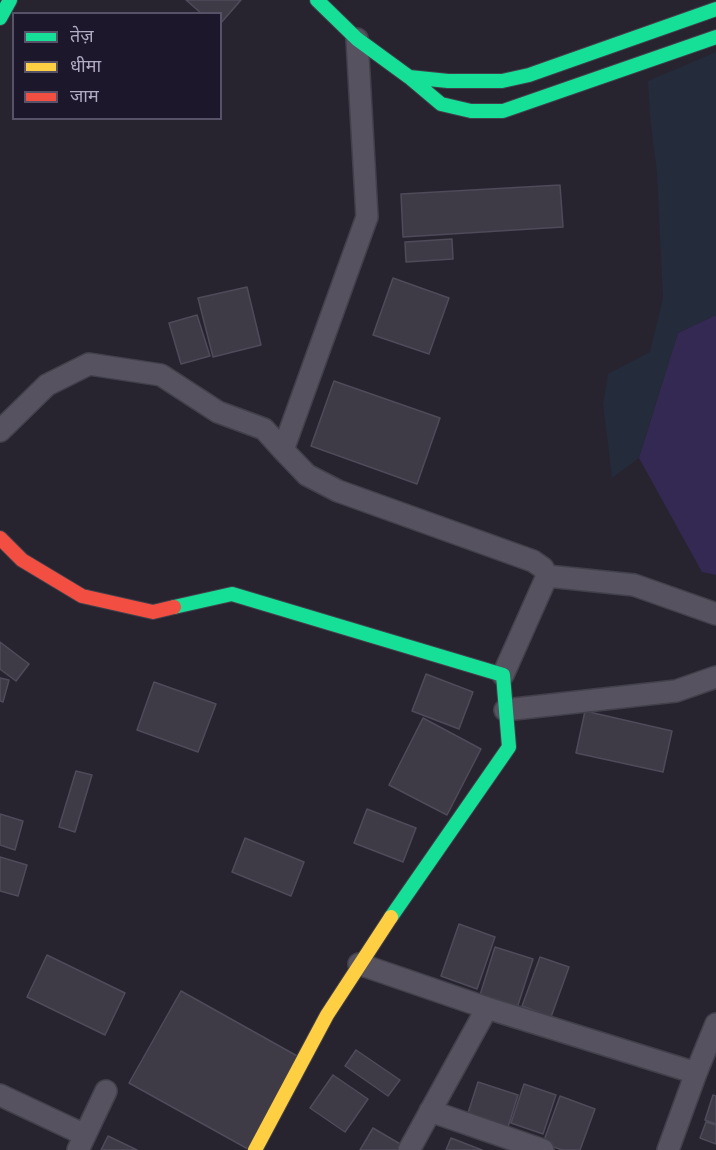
<!DOCTYPE html>
<html>
<head>
<meta charset="utf-8">
<style>
	body { margin:0 }
	#map { position:relative; width:716px; height:1150px; overflow:hidden; background:#272430; font-family:Overpass,"Noto Sans Devanagari",sans-serif }
	canvas { display:block }
	.legend { position:absolute; left:12px; top:12px; width:210px; height:108px; box-sizing:border-box; background:#1c172b; border:2px solid #585268; margin:0; padding:8px 10px; list-style:none; font-size:18px; color:#b2abc4 }
	.legend li { display:flex; align-items:center; gap:12px; height:30px }
	.legend b { width:30px; border:2px solid #585268 }
</style>
</head>
<body>
<div id="map">
<canvas width="716" height="1150"></canvas>
<ul class="legend">
<li><b style="height:8px;background:#16e098"></b>तेज़</li>
<li><b style="height:8px;background:#ffcf43"></b>धीमा</li>
<li><b style="height:8px;background:#f24e42"></b>जाम</li>
</ul>
</div>
<script>
const context = document.querySelector('canvas').getContext('2d');
context.lineJoin = 'round';
function fillPath(path, color) { context.fillStyle = color; context.fill(path, 'evenodd'); }
const poly = rows => new Path2D(rows.map(r => 'M' + r).join(''));
function stroke(path, color, width, dash) { context.strokeStyle = color; context.lineWidth = width; context.lineCap = dash ? 'butt' : 'round'; context.setLineDash(dash || []); context.stroke(path); }
fillPath(poly([
	[716,52,716,315,678,333,639,458,612,478,603,403,608,374,650,352,663,298,657,173,650,116,648,81]
]), '#242b3a');
fillPath(poly([
	[716,315,716,575,702,572,639,458,678,333]
]), '#332953');
const building = poly([
	[186,0,241,0,220,24,220,14,202,14,186,0],
	[560,185,563,227,403,237,401,194,560,185],
	[452,239,453,259,406,262,405,242,452,239],
	[393,278,449,298,429,354,373,335,393,278],
	[247,287,261,345,213,357,198,298,247,287],
	[197,315,210,356,181,364,169,323,197,315],
	[334,381,440,418,417,484,311,446,334,381],
	[0,642,29,664,16,681,0,669,0,642],
	[426,674,473,692,459,729,412,711,426,674],
	[0,678,9,680,3,702,0,701,0,678],
	[154,682,216,704,198,752,137,730,154,682],
	[585,711,672,731,663,772,576,753,585,711],
	[423,718,481,749,447,815,389,785,423,718],
	[76,771,92,775,75,832,59,827,76,771],
	[367,809,416,828,403,862,354,843,367,809],
	[0,814,23,821,15,850,0,845,0,814],
	[245,838,304,862,291,896,232,872,245,838],
	[0,857,27,865,18,896,0,891,0,857],
	[459,924,495,937,477,989,441,976,459,924],
	[495,947,533,959,517,1008,480,995,495,947],
	[47,955,125,993,105,1035,27,997,47,955],
	[540,957,569,967,551,1017,522,1006,540,957],
	[181,991,299,1057,248,1149,129,1083,181,991],
	[356,1050,400,1080,388,1096,345,1066,356,1050],
	[333,1075,368,1099,345,1132,310,1108,333,1075],
	[478,1082,518,1095,508,1127,468,1113,478,1082],
	[524,1084,556,1095,543,1134,511,1123,524,1084],
	[713,1095,716,1096,716,1124,705,1120,713,1095],
	[560,1096,595,1109,580,1150,562,1150,543,1143,560,1096],
	[706,1122,716,1125,716,1144,700,1138,706,1122],
	[373,1128,407,1148,406,1150,360,1150,373,1128],
	[108,1136,137,1150,101,1150,108,1136],
	[451,1138,482,1150,446,1150,451,1138]
]);
fillPath(building, '#3e3b47');
stroke(building, '#4f4b59', 1.5);
const street = poly([
	[0,431,47,385,89,364,161,375,218,412,264,429,283,450,367,217,357,39],
	[283,450,307,475,338,491,533,561,543,568,547,576,503,675],
	[547,576,634,585,716,614],
	[505,710,676,691,716,677],
	[359,964,487,1008,696,1073],
	[0,1095,85,1135],
	[430,1111,543,1150],
	[78,1150,106,1091],
	[409,1150,487,1008],
	[668,1150,696,1073,716,1024]
]);
const fast = poly([
	[317,0,357,39,409,77,441,104,471,111,503,111,716,37],
	[0,18,10,0],
	[409,77,448,81,502,81,529,75,716,9],
	[174,607,232,594,503,675,509,747,391,917]
]);
const slow = poly([
	[255,1150,327,1015,391,917]
]);
const jam = poly([
	[0,538,22,560,82,596,153,612,174,607]
]);
stroke(street, '#42404a', 24);
stroke(fast, '#42404a', 16);
stroke(slow, '#42404a', 16);
stroke(jam, '#42404a', 16);
stroke(street, '#565260', 21);
stroke(fast, '#16e098', 14);
stroke(slow, '#ffcf43', 14);
stroke(jam, '#f24e42', 14);
</script>
</body>
</html>
